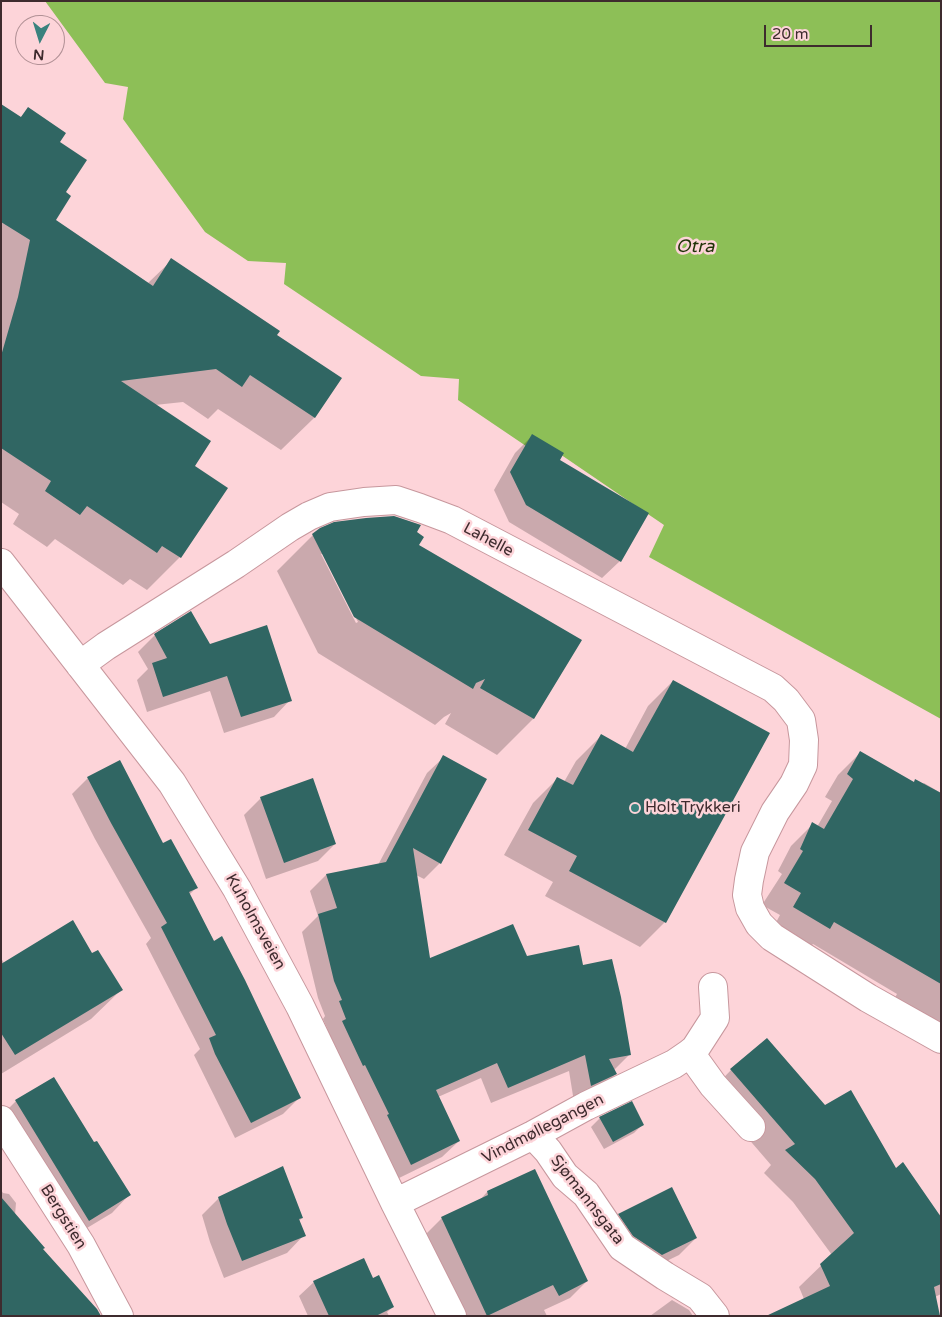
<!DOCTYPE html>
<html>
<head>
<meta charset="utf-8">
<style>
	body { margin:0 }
	#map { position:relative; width:942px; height:1317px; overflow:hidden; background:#fdd4d9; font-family:"Varela Round",sans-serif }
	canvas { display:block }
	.frame { position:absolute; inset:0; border:2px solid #3e2b2e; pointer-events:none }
	.north { position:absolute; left:15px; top:15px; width:50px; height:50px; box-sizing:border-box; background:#fdd4d9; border:1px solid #b19095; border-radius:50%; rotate:185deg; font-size:14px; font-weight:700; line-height:20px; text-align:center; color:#3e2b2e }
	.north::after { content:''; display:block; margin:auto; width:18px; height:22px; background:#3a827e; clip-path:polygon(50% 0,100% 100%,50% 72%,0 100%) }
	.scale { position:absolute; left:764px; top:25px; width:108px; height:22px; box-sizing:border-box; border:2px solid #3e2b2e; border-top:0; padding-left:6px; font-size:15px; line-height:18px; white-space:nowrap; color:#3e2b2e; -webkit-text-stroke:4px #fdd4d9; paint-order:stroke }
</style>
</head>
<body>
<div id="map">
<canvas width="942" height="1317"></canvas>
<div class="frame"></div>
<div class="north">N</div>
<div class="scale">20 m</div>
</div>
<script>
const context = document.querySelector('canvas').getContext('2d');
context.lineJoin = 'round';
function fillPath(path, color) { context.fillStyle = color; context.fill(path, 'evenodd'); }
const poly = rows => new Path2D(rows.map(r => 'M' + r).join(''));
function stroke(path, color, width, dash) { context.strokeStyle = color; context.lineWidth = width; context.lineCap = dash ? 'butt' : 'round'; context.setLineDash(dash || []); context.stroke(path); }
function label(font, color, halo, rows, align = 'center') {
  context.font = font + ' "Varela Round",sans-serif'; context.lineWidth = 5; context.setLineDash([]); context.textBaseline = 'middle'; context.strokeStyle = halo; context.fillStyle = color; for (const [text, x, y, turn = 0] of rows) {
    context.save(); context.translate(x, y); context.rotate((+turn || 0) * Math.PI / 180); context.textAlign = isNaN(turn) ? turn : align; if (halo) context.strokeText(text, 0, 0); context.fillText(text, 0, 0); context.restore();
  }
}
fillPath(poly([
	[45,1,941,1,941,719,649,557,664,525,532,435,526,446,458,400,459,379,421,376,284,284,286,263,248,261,205,232,123,119,128,87,105,83]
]), '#8dbf57');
fillPath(poly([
	[1,106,20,118,28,109,58,143,64,193,54,220,148,283,172,260,276,335,340,378,314,418,281,450,218,409,208,419,183,402,155,405,193,467,180,557,147,590,130,579,123,585,55,539,47,547,13,524,19,514,1,502],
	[532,436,620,561,602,578,509,522,494,490,515,453],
	[415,533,417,545,580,641,533,719,497,755,445,724,451,713,444,717,435,725,318,653,277,571,313,535],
	[321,554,324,554,358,622,356,623],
	[191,612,209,646,290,700,274,717,224,733,210,691,147,712,137,680,148,669,138,652,155,635],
	[673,681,768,734,665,922,640,947,545,896,553,882,504,855,533,803,558,778,564,782,576,761,601,736,625,749,648,706],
	[860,753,913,783,916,780,923,784,924,783,941,793,941,1030,893,1001,897,994,813,944,807,950,772,930,780,915,762,905,782,874,778,871,791,846,813,824,817,827,832,801,825,797,838,775],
	[444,757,440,863,424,879,416,875,429,960,526,957,582,966,629,1055,614,1070,616,1074,599,1090,574,1102,569,1071,491,1103,481,1078,438,1097,459,1141,442,1157,395,1180,326,1038,330,1035,323,1019,325,1016,318,998,302,932,318,916,310,891,326,875,378,865,427,773],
	[88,778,163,845,196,888,189,895,299,1098,283,1114,235,1138,194,1055,200,1049,146,944,151,938,95,839,72,794],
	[261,798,335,844,318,861,266,879,244,815],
	[92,954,121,990,91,1019,1,1074,1,958,4,963],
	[767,1039,825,1107,896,1170,938,1215,941,1214,941,1294,935,1297,804,1299,799,1287,832,1255,793,1202,764,1173,771,1165,709,1093,731,1070],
	[16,1101,94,1144,129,1195,112,1213,72,1237,1,1116],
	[600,1118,643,1124,634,1133,604,1149,591,1127],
	[1,1190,3,1193,9,1194,16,1203,15,1215,42,1250,1,1316],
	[487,1192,587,1281,570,1298,544,1310,547,1316,463,1316,425,1235,442,1218,479,1201],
	[219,1198,302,1218,299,1221,304,1235,287,1253,224,1278,210,1242,202,1215],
	[619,1215,696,1238,679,1255,644,1272,602,1232],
	[372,1279,393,1307,387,1312,389,1316,308,1316,299,1296,314,1282],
	[672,1300,689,1310,693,1316,650,1316]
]), '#0003');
fillPath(poly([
	[1,104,21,117,28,107,66,133,60,142,87,160,66,192,71,196,56,220,153,286,171,258,280,331,277,335,342,378,315,418,250,375,242,387,216,369,121,381,211,441,195,466,228,488,181,558,162,546,157,553,87,506,80,515,45,491,51,481,1,448,1,356,18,297,30,240,1,222],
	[532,434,564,453,560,460,649,513,621,562,526,505,510,472],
	[394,516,421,525,417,532,424,537,419,545,582,640,534,719,480,688,485,679,476,683,473,689,354,617,312,534,320,528,334,522,366,518],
	[191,611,210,644,267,625,292,701,241,717,227,676,163,697,152,663,167,658,154,634],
	[673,680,770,733,666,923,569,871,577,856,528,830,557,777,573,785,601,734,633,752],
	[860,751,914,782,915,779,941,793,941,984,834,922,830,929,793,907,801,893,784,883,803,851,800,849,812,822,824,829,853,779,847,774],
	[443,755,487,779,441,864,413,848,430,958,513,924,527,956,579,945,583,965,612,959,621,997,631,1055,609,1059,617,1074,591,1086,585,1055,508,1088,497,1063,436,1090,460,1141,411,1165,387,1115,389,1114,365,1065,363,1066,342,1021,346,1019,339,1001,342,1000,334,981,318,914,337,908,326,874,386,862],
	[120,760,163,843,171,839,198,888,189,892,214,941,222,936,245,980,301,1098,251,1123,215,1054,209,1038,216,1035,161,927,167,923,111,823,87,777],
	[313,778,336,844,284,863,260,797],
	[73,920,92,953,98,950,123,990,15,1055,1,1033,1,964],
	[767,1038,825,1105,851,1090,896,1168,903,1162,941,1217,941,1284,934,1287,940,1316,766,1316,830,1286,820,1264,854,1233,815,1179,785,1150,795,1144,730,1069],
	[54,1077,94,1142,97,1141,131,1195,89,1221,15,1100],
	[632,1101,644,1125,613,1142,599,1117],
	[283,1166,303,1218,299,1219,306,1236,242,1261,227,1224,218,1197],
	[535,1169,588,1281,559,1296,553,1285,487,1316,441,1217,488,1195,487,1191],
	[672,1187,697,1238,662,1255,633,1236,618,1214],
	[1,1197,45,1248,43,1249,97,1309,101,1316,1,1316],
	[364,1258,373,1278,379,1275,394,1307,376,1316,329,1316,313,1281]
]), '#306663');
const minor = poly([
	[1,563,172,783,237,889,300,1006,395,1203,452,1316],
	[80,665,106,646,236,564,290,527,309,516,330,507,364,502,396,500,420,508,452,520,773,688,786,700,801,720,804,740,803,765,794,784,775,812,755,852,749,880,747,895,750,908,759,924,772,937,868,998,941,1039],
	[690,1053,695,1049,715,1018,713,987],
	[1,1120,81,1245,119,1316],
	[533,1135,548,1151,565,1176,586,1194,622,1247,665,1276,700,1297,715,1316],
	[395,1203,533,1135,586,1106,674,1064,690,1053,713,1085,751,1127]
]);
stroke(minor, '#c7979d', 30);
stroke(minor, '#fff', 28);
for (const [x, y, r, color] of [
	[635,808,5,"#3a827e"]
]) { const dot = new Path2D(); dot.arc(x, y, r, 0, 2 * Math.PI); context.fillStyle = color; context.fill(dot); stroke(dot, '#fdd4d9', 2); }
label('16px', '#3e2b2e', '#fdd4d9', [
	["Lahelle",488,540,28],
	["Kuholmsveien",255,922,61],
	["Vindmøllegangen",543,1129,-27],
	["Sjømannsgata",587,1200,52],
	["Bergstien",63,1217,58]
]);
label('16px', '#3e2b2e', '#fdd4d9', [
	["Holt Trykkeri",645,808]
], 'left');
label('italic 18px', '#1f3207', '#fdd4d9', [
	["Otra",695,247]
]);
</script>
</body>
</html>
